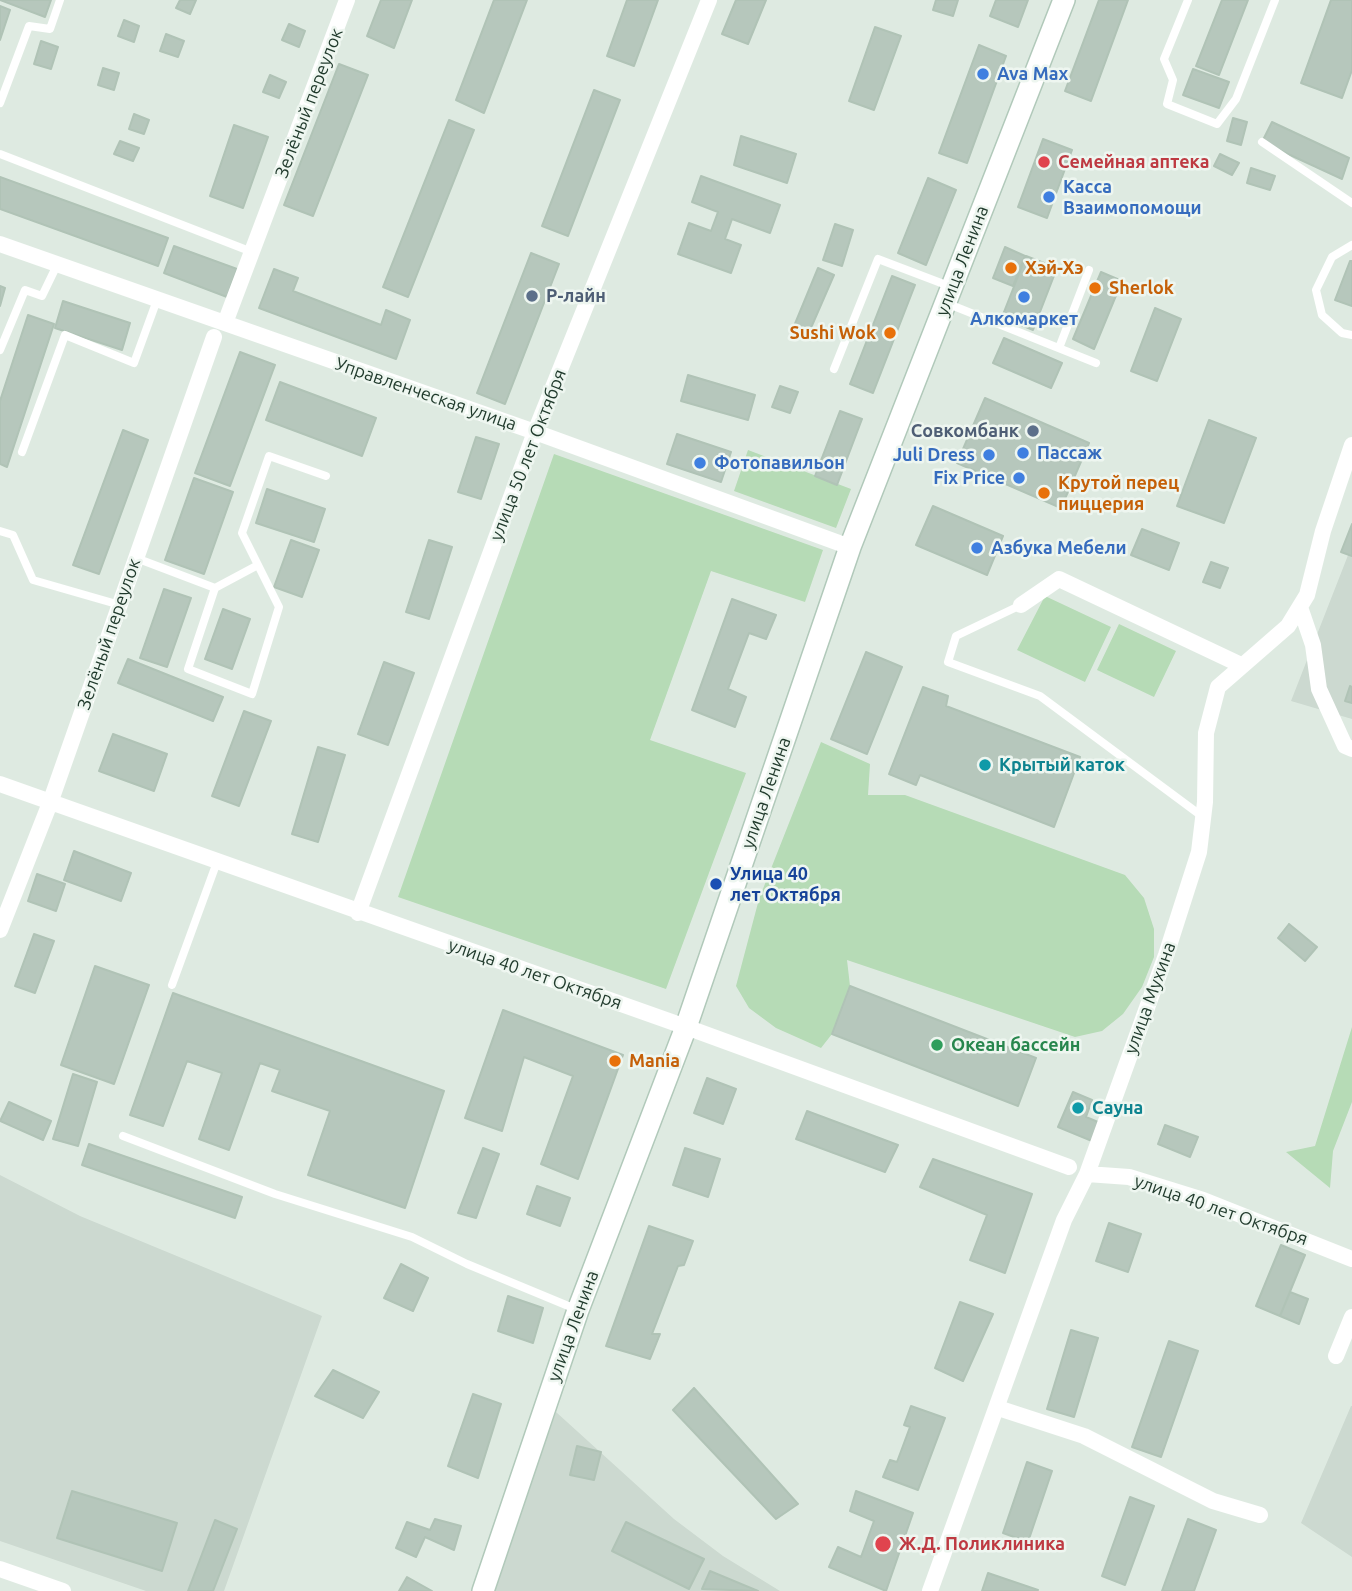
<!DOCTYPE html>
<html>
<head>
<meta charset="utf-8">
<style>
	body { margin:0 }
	canvas { display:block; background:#deeae1 }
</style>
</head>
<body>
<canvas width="1352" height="1591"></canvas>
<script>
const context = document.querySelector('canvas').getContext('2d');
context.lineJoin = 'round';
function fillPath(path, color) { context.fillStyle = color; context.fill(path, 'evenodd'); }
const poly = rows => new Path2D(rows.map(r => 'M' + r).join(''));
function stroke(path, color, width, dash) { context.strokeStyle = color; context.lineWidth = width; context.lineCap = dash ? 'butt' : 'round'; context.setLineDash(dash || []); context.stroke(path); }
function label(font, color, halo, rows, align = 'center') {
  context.font = font + ' Ubuntu,sans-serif'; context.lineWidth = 5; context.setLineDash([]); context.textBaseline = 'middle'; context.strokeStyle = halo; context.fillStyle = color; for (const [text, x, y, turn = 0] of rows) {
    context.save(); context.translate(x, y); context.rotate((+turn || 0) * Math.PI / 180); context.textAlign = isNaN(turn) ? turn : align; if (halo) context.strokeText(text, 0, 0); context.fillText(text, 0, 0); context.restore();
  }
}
fillPath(poly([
	[1352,545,1352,719,1291,701],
	[0,1175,80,1216,322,1316,224,1591,146,1591,0,1541],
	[1351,1406,1352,1406,1352,1557,1301,1523],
	[556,1412,674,1519,723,1556,780,1591,493,1591]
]), '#ccd9d0');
fillPath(poly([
	[748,450,851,489,836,528,734,491],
	[554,454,823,550,805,602,711,571,650,740,746,773,666,989,398,897],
	[1045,596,1111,627,1085,682,1017,650],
	[1119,624,1176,651,1154,697,1097,670],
	[821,742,870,764,868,795,905,795,1125,875,1144,898,1154,929,1154,957,1142,987,1123,1014,1102,1031,1075,1037,847,960,850,986,832,1034,821,1048,776,1028,749,1008,736,986,759,899],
	[1352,1027,1352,1102,1333,1151,1330,1188,1286,1152,1315,1146]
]), '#b6dbb6');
const building = poly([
	[0,0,51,0,45,17,0,0],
	[180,0,196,0,190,14,176,8,180,0],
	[381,0,412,0,394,48,367,36,381,0],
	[494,0,527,0,484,113,456,100,494,0],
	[627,0,658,0,634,66,607,56,627,0],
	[736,0,766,0,748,44,722,34,736,0],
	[936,0,958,0,953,16,933,10,936,0],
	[996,0,1028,0,1018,27,990,16,996,0],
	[1099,0,1128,0,1091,101,1065,91,1099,0],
	[1222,0,1248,0,1219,75,1196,66,1222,0],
	[1331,0,1352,0,1352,70,1342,98,1301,83,1331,0],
	[0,6,10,10,0,40,0,6],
	[124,20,139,26,134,42,118,36,124,20],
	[289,24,305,31,299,47,282,40,289,24],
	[875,27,901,36,874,110,849,101,875,27],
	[166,34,184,41,178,57,160,51,166,34],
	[41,41,58,47,51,69,34,64,41,41],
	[979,45,1006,56,967,163,939,153,979,45],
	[339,64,368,75,313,216,284,205,339,64],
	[103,68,119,73,114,90,98,85,103,68],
	[1193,69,1229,82,1219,108,1183,95,1193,69],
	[270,75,286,82,279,98,263,92,270,75],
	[594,90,620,100,568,236,542,226,594,90],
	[134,114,149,120,144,134,129,129,134,114],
	[1233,118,1247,122,1241,145,1227,141,1233,118],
	[449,120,474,130,408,297,383,287,449,120],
	[1272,122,1349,158,1342,179,1262,142,1272,122],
	[234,125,268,137,243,208,210,196,234,125],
	[741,136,796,154,787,183,734,165,741,136],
	[1043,139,1072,150,1047,218,1018,207,1043,139],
	[120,141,139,148,133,161,114,154,120,141],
	[1220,154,1239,163,1232,175,1214,166,1220,154],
	[1251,168,1275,176,1270,190,1247,183,1251,168],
	[701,176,780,205,770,233,732,219,725,239,741,245,731,273,678,254,689,223,711,231,718,212,692,202,701,176],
	[0,177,168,238,158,266,0,209,0,177],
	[928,178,956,190,926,265,898,253,928,178],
	[835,224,853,230,842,266,823,260,835,224],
	[174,246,237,269,227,297,164,273,174,246],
	[1005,247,1025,256,1013,286,993,278,1005,247],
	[531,253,559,264,505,404,477,393,531,253],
	[1026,256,1057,268,1033,330,1002,317,1026,256],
	[1350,261,1352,261,1352,306,1335,300,1350,261],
	[818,268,834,275,807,337,792,331,818,268],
	[274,269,298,278,293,291,381,325,386,310,410,320,396,359,259,308,274,269],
	[1101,272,1122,281,1094,349,1073,339,1101,272],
	[892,276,915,285,873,393,850,384,892,276],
	[0,286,5,288,0,306,0,286],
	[63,301,130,323,122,350,55,328,63,301],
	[1155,308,1181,319,1157,381,1131,371,1155,308],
	[28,315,54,324,7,467,0,464,0,401,28,315],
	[1004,338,1062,363,1051,388,993,363,1004,338],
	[240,352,275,365,230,486,195,473,240,352],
	[688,375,755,395,748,420,681,401,688,375],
	[280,382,376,418,362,456,266,420,280,382],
	[780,386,798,392,790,413,772,407,780,386],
	[985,398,1089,443,1061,508,957,463,985,398],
	[840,411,862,419,837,485,815,476,840,411],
	[1209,420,1256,438,1224,523,1177,506,1209,420],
	[123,430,148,440,99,574,73,565,123,430],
	[677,434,731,452,721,482,667,464,677,434],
	[476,437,499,444,481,499,458,492,476,437],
	[194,478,233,492,204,574,165,560,194,478],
	[267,489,325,509,314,542,256,523,267,489],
	[933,506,1003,536,987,575,916,545,933,506],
	[1352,524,1352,556,1341,552,1352,524],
	[1142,529,1179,543,1169,570,1131,555,1142,529],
	[291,540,319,550,302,597,274,587,291,540],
	[429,540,452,547,429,619,406,612,429,540],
	[1211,562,1228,568,1220,588,1203,582,1211,562],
	[164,589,191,598,167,667,140,658,164,589],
	[732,599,776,615,766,639,749,633,728,689,746,697,735,727,692,710,732,599],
	[223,609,250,619,232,669,205,659,223,609],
	[866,652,902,667,867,754,831,739,866,652],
	[128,659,223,697,213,721,118,683,128,659],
	[384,662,414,673,388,745,358,734,384,662],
	[1350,686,1352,687,1352,703,1345,701,1350,686],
	[923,687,948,696,946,706,1080,757,1054,827,920,775,916,785,889,774,923,687],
	[244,711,271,721,239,806,212,796,244,711],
	[113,734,167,754,154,791,99,771,113,734],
	[318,747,345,755,318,842,292,834,318,747],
	[74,851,131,873,121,901,64,880,74,851],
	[37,874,65,884,56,911,28,901,37,874],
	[1289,924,1317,947,1305,961,1278,938,1289,924],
	[34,934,54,941,35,993,15,986,34,934],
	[95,966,149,985,114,1084,61,1065,95,966],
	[850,986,1036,1058,1018,1106,832,1034,850,986],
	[173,993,444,1091,405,1208,308,1175,330,1111,272,1091,280,1070,260,1063,229,1150,199,1139,222,1073,187,1061,163,1126,130,1115,173,993],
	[503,1010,623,1055,578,1179,541,1164,573,1076,524,1057,502,1131,465,1118,503,1010],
	[73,1074,97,1082,78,1146,53,1139,73,1074],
	[707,1078,736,1089,723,1124,694,1113,707,1078],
	[1073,1092,1092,1100,1086,1117,1098,1122,1092,1141,1058,1127,1073,1092],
	[9,1102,51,1121,43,1140,0,1121,9,1102],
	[807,1111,898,1145,885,1172,796,1139,807,1111],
	[1165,1125,1198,1137,1190,1157,1158,1144,1165,1125],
	[89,1144,242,1197,235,1218,82,1165,89,1144],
	[483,1148,499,1154,476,1218,458,1213,483,1148],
	[685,1148,720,1159,708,1197,673,1185,685,1148],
	[933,1159,1032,1194,1005,1273,970,1260,987,1215,920,1187,933,1159],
	[537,1186,570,1198,560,1226,527,1214,537,1186],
	[1109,1223,1141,1234,1128,1272,1096,1261,1109,1223],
	[649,1226,693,1241,684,1265,678,1266,652,1334,660,1334,650,1359,606,1346,649,1226],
	[1281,1245,1305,1255,1280,1316,1256,1306,1281,1245],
	[401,1264,428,1278,413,1311,384,1298,401,1264],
	[1290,1292,1308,1299,1299,1324,1280,1316,1290,1292],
	[508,1296,543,1308,533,1343,498,1331,508,1296],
	[960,1302,993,1314,963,1381,935,1368,960,1302],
	[1071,1330,1098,1338,1074,1417,1047,1409,1071,1330],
	[1169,1341,1198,1351,1161,1457,1132,1447,1169,1341],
	[333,1370,379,1392,363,1418,315,1396,333,1370],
	[694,1388,798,1504,776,1519,673,1410,694,1388],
	[473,1394,501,1404,478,1478,448,1466,473,1394],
	[911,1406,945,1418,918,1490,883,1477,890,1460,897,1462,910,1427,904,1425,911,1406],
	[577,1446,601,1452,594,1480,570,1475,577,1446],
	[1027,1462,1052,1471,1028,1542,1003,1533,1027,1462],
	[72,1491,177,1523,162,1571,57,1538,72,1491],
	[856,1491,913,1513,886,1591,829,1567,838,1547,861,1557,874,1521,850,1511,856,1491],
	[1130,1497,1154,1506,1125,1585,1102,1576,1130,1497],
	[435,1519,461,1526,454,1550,425,1537,416,1557,396,1548,407,1522,430,1530,435,1519],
	[1188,1519,1216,1530,1194,1591,1162,1591,1188,1519],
	[215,1520,237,1529,213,1591,188,1591,215,1520],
	[626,1522,704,1559,689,1589,612,1551,626,1522],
	[710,1571,758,1591,702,1589,710,1571],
	[988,1573,1038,1590,1037,1591,982,1591,988,1573],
	[407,1577,432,1591,399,1591,407,1577]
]);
fillPath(building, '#b6c7bc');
stroke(building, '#b0c3b6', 2);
const secondary = poly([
	[483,1591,578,1310,686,1027,850,547,1064,0]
]);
stroke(secondary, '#b1c9ba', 24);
stroke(poly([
	[1188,0,1164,59,1173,80,1167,104,1217,124,1236,99,1275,0],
	[0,103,29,26,50,29,60,0],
	[1262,142,1352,203],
	[0,154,252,252],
	[1352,245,1332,257,1316,290,1322,315,1342,333,1352,335],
	[946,303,1096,363],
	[1059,348,1089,270],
	[0,350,25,290,42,296,57,265],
	[834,369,878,259,949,286],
	[22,452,65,335,134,363,157,300],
	[0,531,13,535,33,580,120,605],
	[136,558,215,588,188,669,252,694,279,607,242,533,269,456,326,476],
	[215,588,258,565],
	[1021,605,956,636,948,662,1040,696,1203,817],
	[172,985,217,862],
	[123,1136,275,1194,412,1237,467,1264,578,1310]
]), '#fff', 8);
stroke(poly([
	[0,244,535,432,850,547],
	[225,323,347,0],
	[1021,605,1059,579,1241,665],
	[1300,607,1313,645,1319,689,1345,746,1352,749],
	[0,784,686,1027,1069,1167],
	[358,913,535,432,709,0],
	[0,930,50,803,214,337],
	[1087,1174,1129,1177,1203,1200,1352,1259],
	[1336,1356,1352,1317],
	[998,1408,1084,1436,1213,1501,1260,1515],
	[0,1569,63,1591],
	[930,1591,1064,1220,1087,1174,1166,955,1199,852,1205,802,1206,733,1218,687,1288,626,1307,595,1323,531,1352,445]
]), '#fff', 16);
stroke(secondary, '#fff', 21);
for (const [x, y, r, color] of [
	[983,74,7,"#3f7fe0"],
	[1044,162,7,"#e0444e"],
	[1049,197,7,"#3f7fe0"],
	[1011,268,7,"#e8710a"],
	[1095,288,7,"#e8710a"],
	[532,296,7,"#5c6f8a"],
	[1024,297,7,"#3f7fe0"],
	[890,333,7,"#e8710a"],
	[1033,431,7,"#5c6f8a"],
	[1023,453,7,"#3f7fe0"],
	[989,455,7,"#3f7fe0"],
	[700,463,7,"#3f7fe0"],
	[1019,478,7,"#3f7fe0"],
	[1044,493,7,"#e8710a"],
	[977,548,7,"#3f7fe0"],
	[985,765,7,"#0f9aa8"],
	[716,884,7,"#1a4fb4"],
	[937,1045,7,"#2e9e5b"],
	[615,1061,7,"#e8710a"],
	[1078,1108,7,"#0f9aa8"],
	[883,1544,9,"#e0444e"]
]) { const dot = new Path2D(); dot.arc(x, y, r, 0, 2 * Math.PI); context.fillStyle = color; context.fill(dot); stroke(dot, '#eef6f0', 2.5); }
label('bold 18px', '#366cbe', '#eef6f0', [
	["Ava Max",997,74],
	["Касса",1063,187],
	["Взаимопомощи",1063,208],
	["Алкомаркет",1024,319,"center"],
	["Пассаж",1037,453],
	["Juli Dress",975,455,"right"],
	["Фотопавильон",714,463],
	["Fix Price",1005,478,"right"],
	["Азбука Мебели",991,548]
], 'left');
label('18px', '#1f392b', '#eef6f0', [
	["Зелёный переулок",309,103,-69],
	["улица Ленина",962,261,-69],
	["Управленческая улица",426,394,19],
	["улица 50 лет Октября",528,455,-69],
	["Зелёный переулок",109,634,-71],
	["улица Ленина",766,793,-71],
	["улица 40 лет Октября",535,974,19],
	["улица Мухина",1150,998,-70],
	["улица 40 лет Октября",1221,1210,19],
	["улица Ленина",573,1326,-70]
]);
label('bold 18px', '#be3a42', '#eef6f0', [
	["Семейная аптека",1058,162],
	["Ж.Д. Поликлиника",899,1544]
], 'left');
label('bold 18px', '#c56008', '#eef6f0', [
	["Хэй-Хэ",1025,268],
	["Sherlok",1109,288],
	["Sushi Wok",876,333,"right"],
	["Крутой перец",1058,483],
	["пиццерия",1058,504],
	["Mania",629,1061]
], 'left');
label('bold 18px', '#4e5e75', '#eef6f0', [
	["Р-лайн",546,296],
	["Совкомбанк",1019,431,"right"]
], 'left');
label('bold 18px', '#0d838f', '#eef6f0', [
	["Крытый каток",999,765],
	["Сауна",1092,1108]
], 'left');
label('bold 18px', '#164399', '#eef6f0', [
	["Улица 40",730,874],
	["лет Октября",730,895]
], 'left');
label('bold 18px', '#27864d', '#eef6f0', [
	["Океан бассейн",951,1045]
], 'left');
</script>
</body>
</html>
